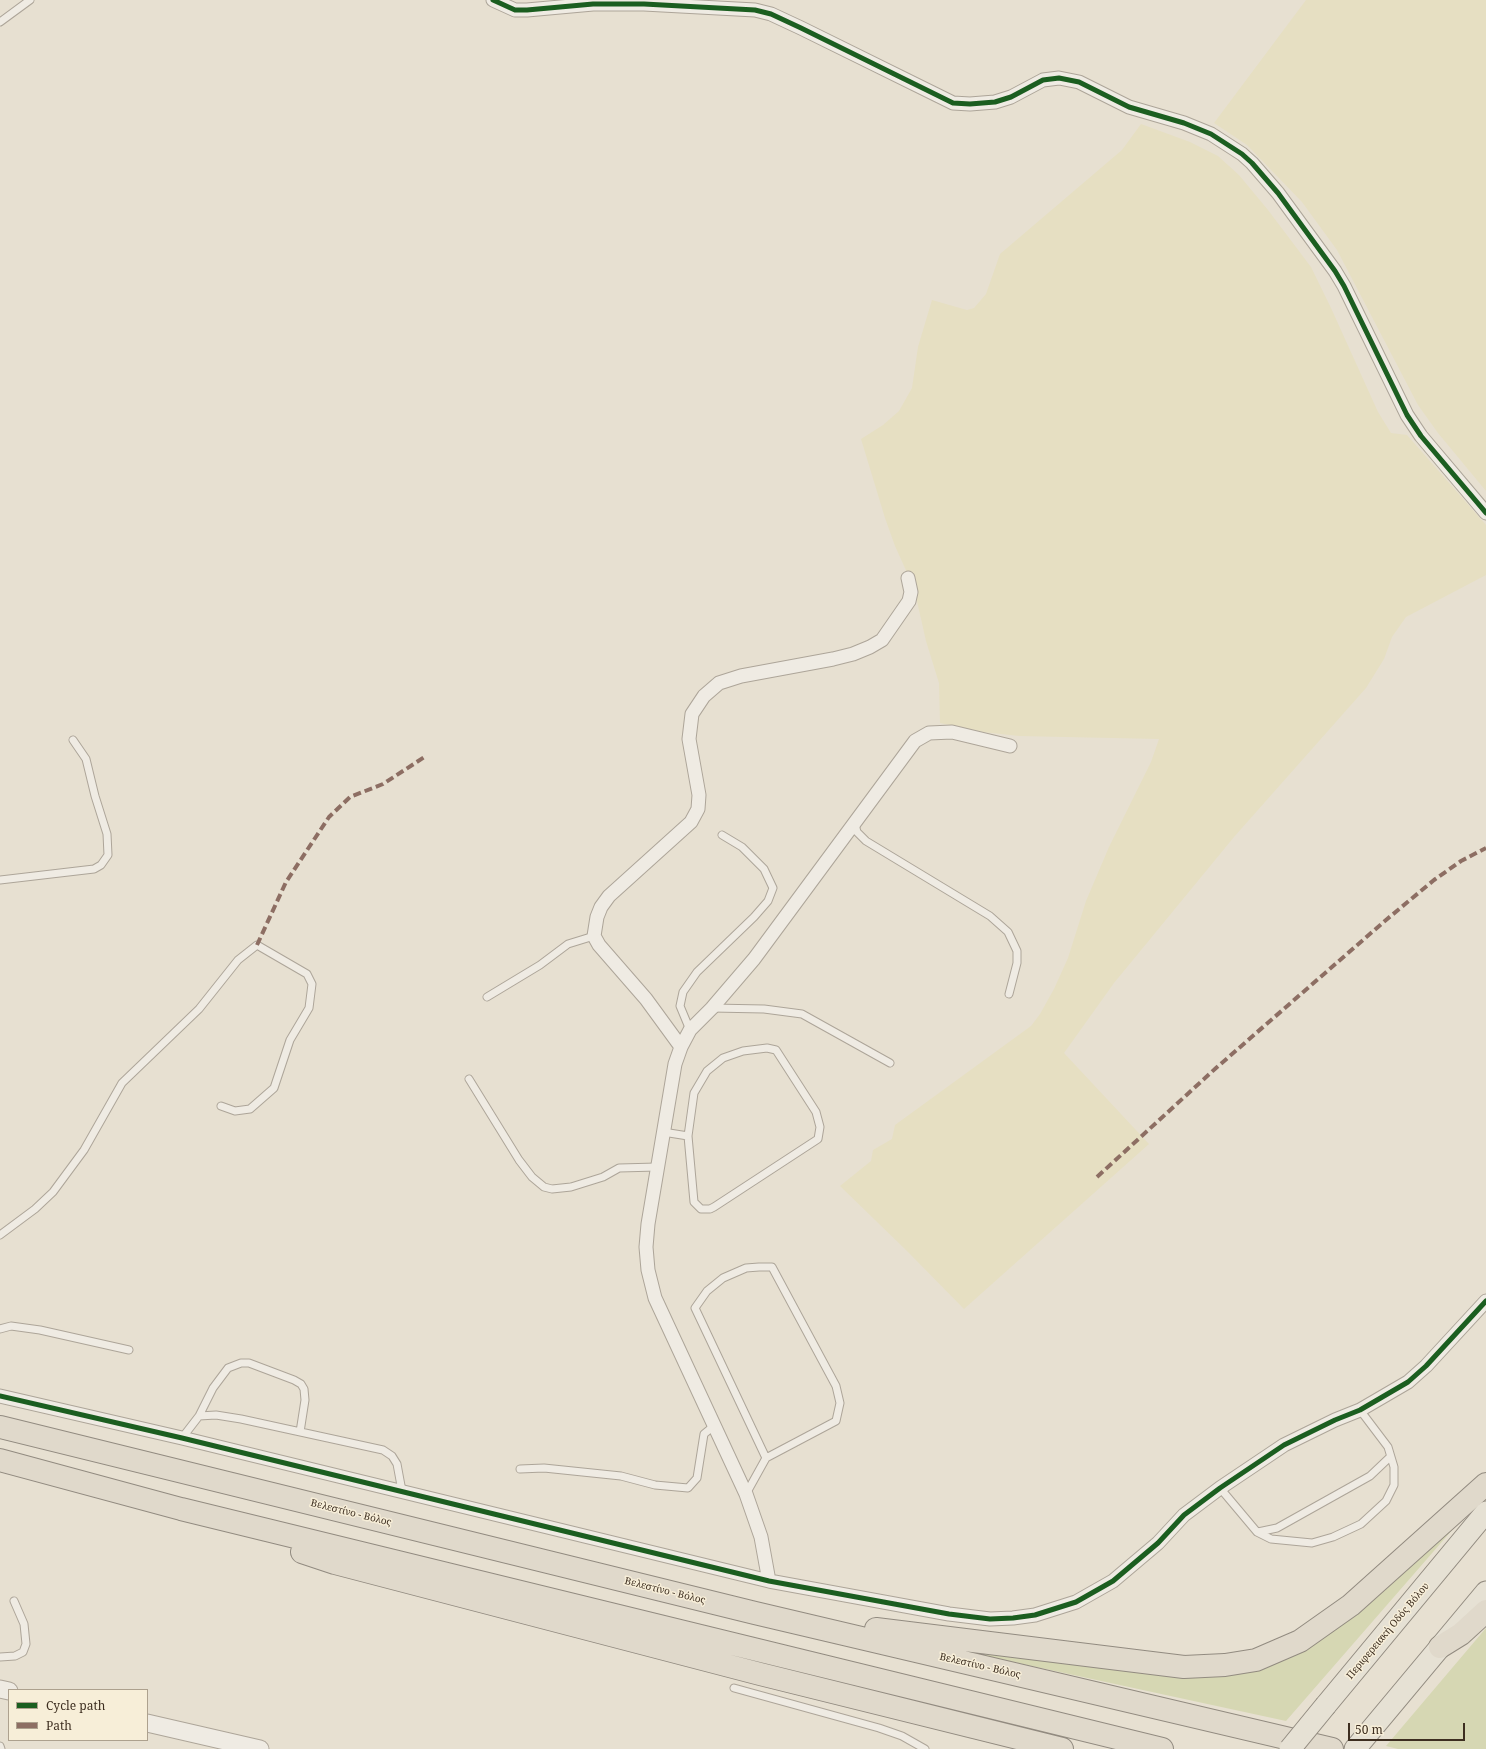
<!DOCTYPE html>
<html>
<head>
<meta charset="utf-8">
<style>
	body { margin:0 }
	#map { position:relative; width:1486px; height:1749px; overflow:hidden; background:#e7e0d1; font-family:"Noto Serif",serif }
	canvas { display:block }
	.legend { position:absolute; left:8px; top:1689px; width:140px; height:52px; box-sizing:border-box; background:#f7eed8; border:1px solid #ada18e; margin:0; padding:5px 7px; list-style:none; font-size:12px; color:#3d2e20 }
	.legend li { display:flex; align-items:center; gap:8px; height:20px }
	.legend b { width:20px; border:1px solid #ada18e }
	.scale { position:absolute; left:1348px; top:1723px; width:117px; height:18px; box-sizing:border-box; border:2px solid #3d2e20; border-top:0; padding-left:5px; font-size:12px; line-height:14px; white-space:nowrap; color:#3d2e20; -webkit-text-stroke:3px #f7eed8; paint-order:stroke }
</style>
</head>
<body>
<div id="map">
<canvas width="1486" height="1749"></canvas>
<ul class="legend">
<li><b style="height:5px;background:#1b5e20"></b>Cycle path</li>
<li><b style="height:5px;background:#8d6e63"></b>Path</li>
</ul>
<div class="scale">50 m</div>
</div>
<script>
const context = document.querySelector('canvas').getContext('2d');
context.lineJoin = 'round';
function fillPath(path, color) { context.fillStyle = color; context.fill(path, 'evenodd'); }
const poly = rows => new Path2D(rows.map(r => 'M' + r).join(''));
function stroke(path, color, width, dash) { context.strokeStyle = color; context.lineWidth = width; context.lineCap = dash ? 'butt' : 'round'; context.setLineDash(dash || []); context.stroke(path); }
function label(font, color, halo, rows, align = 'center') {
  context.font = font + ' "Noto Serif",serif'; context.lineWidth = 3; context.setLineDash([]); context.textBaseline = 'middle'; context.strokeStyle = halo; context.fillStyle = color; for (const [text, x, y, turn = 0] of rows) {
    context.save(); context.translate(x, y); context.rotate((+turn || 0) * Math.PI / 180); context.textAlign = isNaN(turn) ? turn : align; if (halo) context.strokeText(text, 0, 0); context.fillText(text, 0, 0); context.restore();
  }
}
fillPath(poly([
	[1306,0,1486,0,1486,491,1438,433,1418,405,1337,250,1302,202,1247,145,1214,123],
	[1141,124,1190,142,1218,156,1239,175,1268,210,1311,267,1331,308,1378,412,1391,433,1407,435,1486,525,1486,575,1406,617,1392,637,1384,659,1366,688,1234,837,1114,983,1064,1053,1149,1144,964,1309,908,1252,840,1186,871,1161,873,1150,892,1139,895,1125,1031,1026,1040,1014,1054,989,1068,958,1086,901,1109,847,1151,762,1159,739,1019,736,983,732,940,723,939,683,926,641,914,588,895,546,885,518,861,439,883,425,899,411,912,388,918,347,932,300,967,310,974,308,986,294,1000,254,1122,150]
]), '#e6dfc2');
fillPath(poly([
	[1460,1521,1286,1721,958,1650,1254,1668],
	[1486,1628,1486,1749,1398,1749,1386,1746]
]), '#d6d7b3');
const service = poly([
	[0,22,30,0],
	[855,824,857,832,866,841,990,916,1008,932,1017,951,1017,963,1009,994],
	[0,880,94,869,101,865,108,855,107,834,95,796,86,759,73,740],
	[487,997,540,965,568,944,594,936],
	[712,1008,764,1009,802,1014,890,1063],
	[690,1030,680,1006,683,992,697,972,754,917,768,901,773,888,764,869,742,847,722,835],
	[767,1048,776,1050,816,1112,820,1127,818,1139,714,1207,710,1209,701,1209,694,1202,688,1136,694,1093,707,1071,723,1058,743,1051,767,1048],
	[469,1079,519,1160,532,1177,544,1187,552,1189,571,1187,603,1177,619,1168,657,1167],
	[663,1132,688,1136],
	[0,1235,35,1209,53,1192,84,1150,122,1083,199,1009,238,960,257,945,307,974,312,984,309,1008,290,1040,274,1088,250,1109,235,1111,221,1106],
	[759,1267,772,1267,836,1386,840,1403,836,1421,766,1458,695,1308,707,1291,723,1278,746,1268,759,1267],
	[0,1329,11,1326,40,1330,129,1350],
	[199,1416,213,1388,228,1368,241,1363,249,1363,294,1380,301,1384,304,1389,305,1400,300,1432],
	[182,1438,199,1416,216,1415,241,1419,383,1450,392,1456,397,1464,402,1491],
	[520,1469,544,1468,621,1476,655,1485,688,1488,697,1478,704,1434,715,1425],
	[1220,1488,1257,1532,1271,1539,1312,1543,1333,1537,1361,1524,1386,1501,1394,1485,1394,1467,1388,1447,1360,1410],
	[746,1494,766,1458],
	[1258,1532,1277,1528,1370,1476,1390,1457],
	[0,1657,15,1656,23,1652,26,1644,24,1624,14,1601],
	[734,1688,879,1728,902,1736,925,1749],
	[0,1746,1,1749]
]);
const minor = poly([
	[493,0,515,10,527,10,593,4,644,4,755,10,771,14,801,28,953,103,970,104,995,102,1011,97,1043,80,1059,78,1079,82,1129,107,1184,123,1211,134,1242,154,1252,163,1278,193,1335,271,1344,286,1407,415,1421,436,1486,513],
	[681,1047,646,999,599,945,594,936,597,917,601,907,609,896,691,822,698,809,699,795,689,739,692,714,704,696,719,683,741,676,833,659,853,654,870,647,882,640,909,601,911,592,908,578],
	[0,1396,182,1438,769,1581,949,1614,990,1619,1013,1618,1035,1615,1076,1602,1113,1581,1158,1543,1184,1515,1220,1488,1284,1445,1335,1420,1360,1410,1408,1382,1426,1366,1486,1301],
	[769,1581,761,1537,746,1494,655,1298,648,1270,646,1247,648,1224,675,1064,681,1047,690,1030,712,1008,754,959,915,741,929,733,952,732,1010,746]
]);
const tertiary = poly([
	[0,1689,9,1691],
	[147,1723,260,1749]
]);
const primary = poly([
	[1326,1705,1486,1512],
	[1355,1749,1486,1592]
]);
const trunk = poly([
	[0,1427,755,1613,1332,1749],
	[0,1460,181,1509,1162,1749],
	[302,1552,335,1563,760,1674,1062,1749],
	[876,1629,1184,1667,1225,1665,1256,1660,1300,1641,1351,1605,1486,1484],
	[1440,1647,1461,1634,1486,1611]
]);
stroke(service, '#ada599', 9);
stroke(minor, '#ada599', 15);
stroke(tertiary, '#ada599', 19);
stroke(primary, '#928b80', 23);
stroke(trunk, '#928b80', 24);
stroke(service, '#efebe3', 7);
stroke(minor, '#efebe3', 13);
stroke(tertiary, '#efebe3', 17);
stroke(primary, '#e6e1d4', 21);
stroke(trunk, '#e0d9cb', 22);
const primaryBridge = poly([
	[1290,1749,1326,1705]
]);
stroke(primaryBridge, '#928b80', 23, []);
stroke(primaryBridge, '#e6e1d4', 21);
stroke(poly([
	[257,945,286,882,329,817,350,797,383,784,426,756],
	[1097,1177,1216,1068,1386,920,1434,880,1461,861,1486,848]
]), '#8d6e63', 4, [8, 4]);
stroke(poly([
	[493,0,515,10,527,10,593,4,644,4,755,10,771,14,801,28,953,103,970,104,995,102,1011,97,1043,80,1059,78,1079,82,1129,107,1184,123,1211,134,1242,154,1252,163,1278,193,1335,271,1344,286,1407,415,1421,436,1486,513],
	[0,1396,182,1438,769,1581,949,1614,990,1619,1013,1618,1035,1615,1076,1602,1113,1581,1158,1543,1184,1515,1220,1488,1284,1445,1335,1420,1360,1410,1408,1382,1426,1366,1486,1301]
]), '#1b5e20', 5);
label('10px', '#3d2e20', '#f7eed8', [
	["Βελεστίνο - Βόλος",351,1513,14],
	["Βελεστίνο - Βόλος",665,1591,14],
	["Περιφερειακή Οδός Βόλου",1388,1631,-50],
	["Βελεστίνο - Βόλος",980,1666,13]
]);
</script>
</body>
</html>
